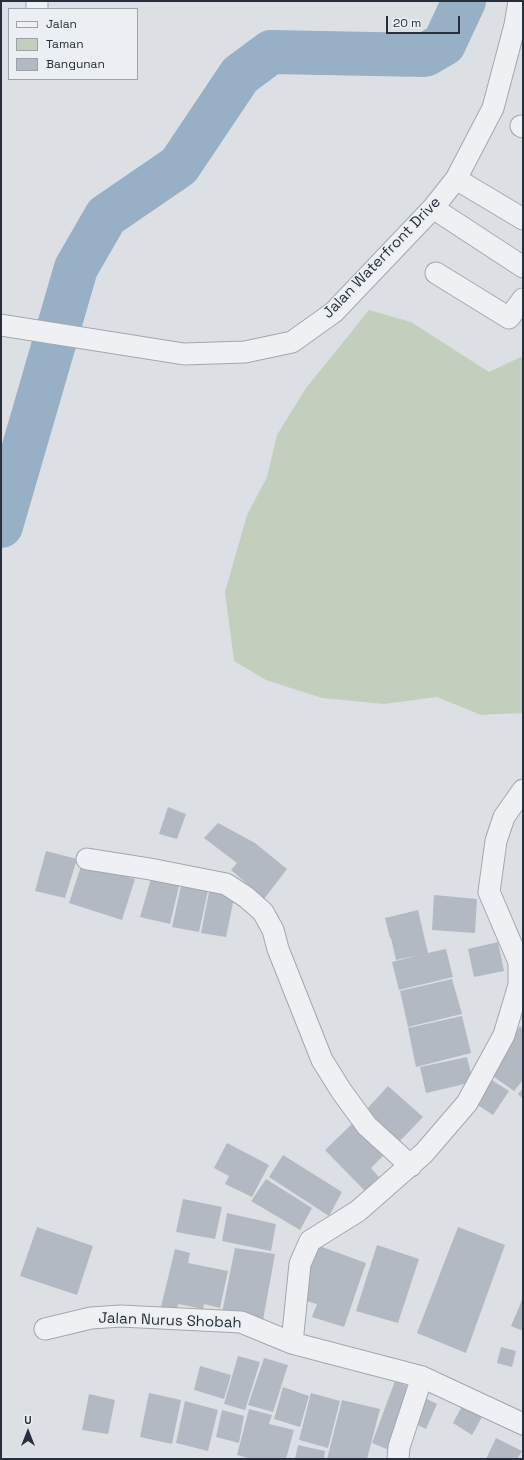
<!DOCTYPE html>
<html>
<head>
<meta charset="utf-8">
<style>
	body { margin:0 }
	#map { position:relative; width:524px; height:1460px; overflow:hidden; background:#dce0e5; font-family:"Space Grotesk",sans-serif }
	canvas { display:block }
	.frame { position:absolute; inset:0; border:2px solid #262f3b; pointer-events:none }
	.legend { position:absolute; left:8px; top:8px; width:130px; height:72px; box-sizing:border-box; background:#ebeff3; border:1px solid #9ca2a9; margin:0; padding:5px 7px; list-style:none; font-size:12px; color:#262f3b }
	.legend li { display:flex; align-items:center; gap:8px; height:20px }
	.legend b { width:20px; border:1px solid #9ca2a9 }
	.north { position:absolute; left:8px; top:1412px; width:40px; height:40px; -webkit-text-stroke:3px #ebeff3; paint-order:stroke; rotate:0deg; font-size:11px; font-weight:700; line-height:16px; text-align:center; color:#262f3b }
	.north::after { content:''; display:block; margin:auto; width:14px; height:18px; background:#262f3b; clip-path:polygon(50% 0,100% 100%,50% 72%,0 100%) }
	.scale { position:absolute; left:386px; top:16px; width:74px; height:18px; box-sizing:border-box; border:2px solid #262f3b; border-top:0; padding-left:5px; font-size:12px; line-height:14px; white-space:nowrap; color:#262f3b; -webkit-text-stroke:3px #ebeff3; paint-order:stroke }
</style>
</head>
<body>
<div id="map">
<canvas width="524" height="1460"></canvas>
<div class="frame"></div>
<ul class="legend">
<li><b style="height:5px;background:#eef0f4"></b>Jalan</li>
<li><b style="height:11px;background:#c3cfbd"></b>Taman</li>
<li><b style="height:11px;background:#b3b9c2"></b>Bangunan</li>
</ul>
<div class="north">U</div>
<div class="scale">20 m</div>
</div>
<script>
const context = document.querySelector('canvas').getContext('2d');
context.lineJoin = 'round';
function fillPath(path, color) { context.fillStyle = color; context.fill(path, 'evenodd'); }
const poly = rows => new Path2D(rows.map(r => 'M' + r).join(''));
function stroke(path, color, width, dash) { context.strokeStyle = color; context.lineWidth = width; context.lineCap = dash ? 'butt' : 'round'; context.setLineDash(dash || []); context.stroke(path); }
function label(font, color, halo, rows, align = 'center') {
  context.font = font + ' "Space Grotesk",sans-serif'; context.lineWidth = 3; context.setLineDash([]); context.textBaseline = 'middle'; context.strokeStyle = halo; context.fillStyle = color; for (const [text, x, y, turn = 0] of rows) {
    context.save(); context.translate(x, y); context.rotate((+turn || 0) * Math.PI / 180); context.textAlign = isNaN(turn) ? turn : align; if (halo) context.strokeText(text, 0, 0); context.fillText(text, 0, 0); context.restore();
  }
}
fillPath(poly([
	[369,310,411,322,489,372,523,356,523,713,481,715,437,697,384,704,322,698,266,680,234,661,225,592,247,515,267,477,277,435,306,388]
]), '#c3cfbd');
stroke(poly([
	[1,526,76,268,106,216,179,166,240,75,271,52,425,55,444,44,464,1]
]), '#97b0c5', 44);
fillPath(poly([
	[168,807,186,814,177,839,159,834],
	[218,823,255,843,287,869,264,899,231,870,237,863,204,838],
	[46,851,77,859,65,898,35,891],
	[82,863,135,879,122,920,69,903],
	[152,875,180,882,170,924,140,917],
	[182,881,209,886,199,932,172,927],
	[210,887,235,893,226,937,201,933],
	[434,895,477,899,475,933,432,930],
	[418,910,428,953,446,949,453,977,399,990,392,962,419,955,396,960,391,938,390,938,385,918],
	[498,942,504,971,474,977,468,949],
	[452,979,462,1014,408,1027,400,991],
	[462,1016,471,1053,416,1067,408,1028],
	[520,1026,523,1029,523,1080,514,1091,487,1072],
	[467,1057,473,1082,426,1093,420,1067],
	[487,1077,509,1091,493,1115,470,1100],
	[388,1086,423,1117,400,1141,365,1111],
	[523,1088,523,1099,518,1094],
	[355,1121,387,1152,371,1168,379,1177,365,1191,325,1150],
	[227,1143,269,1165,252,1197,225,1184,229,1176,214,1168],
	[283,1155,342,1192,329,1216,269,1177],
	[266,1179,312,1208,300,1230,251,1201],
	[183,1199,222,1207,215,1239,176,1232],
	[227,1213,276,1224,271,1251,222,1241],
	[37,1227,93,1246,77,1295,20,1276],
	[458,1227,505,1245,466,1353,417,1333],
	[314,1244,366,1263,344,1327,312,1317,317,1304,299,1299],
	[377,1245,419,1259,398,1323,356,1311],
	[235,1248,275,1254,263,1320,222,1313],
	[175,1249,190,1253,188,1263,228,1271,220,1308,204,1304,203,1309,178,1304,176,1315,160,1311],
	[523,1298,523,1331,511,1326],
	[501,1347,516,1351,512,1367,497,1363],
	[238,1356,260,1362,245,1410,224,1404],
	[264,1358,288,1365,273,1412,248,1405],
	[200,1366,231,1375,224,1399,194,1390],
	[395,1381,417,1390,394,1452,372,1443],
	[283,1387,309,1396,300,1427,274,1419],
	[149,1393,181,1400,172,1444,140,1437],
	[311,1393,340,1401,328,1448,299,1440],
	[89,1394,115,1400,108,1434,82,1430],
	[419,1395,437,1404,426,1429,407,1420],
	[342,1400,380,1409,367,1459,327,1459],
	[185,1401,218,1410,208,1451,176,1443],
	[462,1406,482,1417,472,1435,453,1423],
	[249,1409,272,1415,269,1424,294,1430,286,1459,252,1459,237,1455],
	[222,1410,244,1416,239,1443,216,1437],
	[496,1438,522,1451,517,1459,486,1459],
	[298,1445,325,1451,324,1459,295,1459]
]), '#b3b9c2');
const minor = poly([
	[37,1,37,9],
	[521,126,523,127],
	[456,179,523,219],
	[433,208,523,267],
	[436,273,509,318,523,299],
	[1,325,184,354,245,352,292,342,334,312,433,208,456,179,493,108,515,25,519,1],
	[87,859,150,869,226,884,246,897,263,912,273,930,278,949,322,1060,342,1092,367,1126,411,1166],
	[45,1329,91,1318,121,1316,241,1322,292,1343,422,1377,523,1424],
	[292,1343,300,1264,310,1241,358,1211,424,1153,467,1103,504,1035,519,985,519,962,489,892,496,841,504,817,523,790],
	[398,1459,399,1447,422,1377]
]);
stroke(minor, '#a2a7af', 23);
stroke(minor, '#eef0f4', 21);
label('15px', '#262f3b', '#ebeff3', [
	["Jalan Waterfront Drive",382,258,-46],
	["Jalan Nurus Shobah",170,1321,2]
]);
</script>
</body>
</html>
